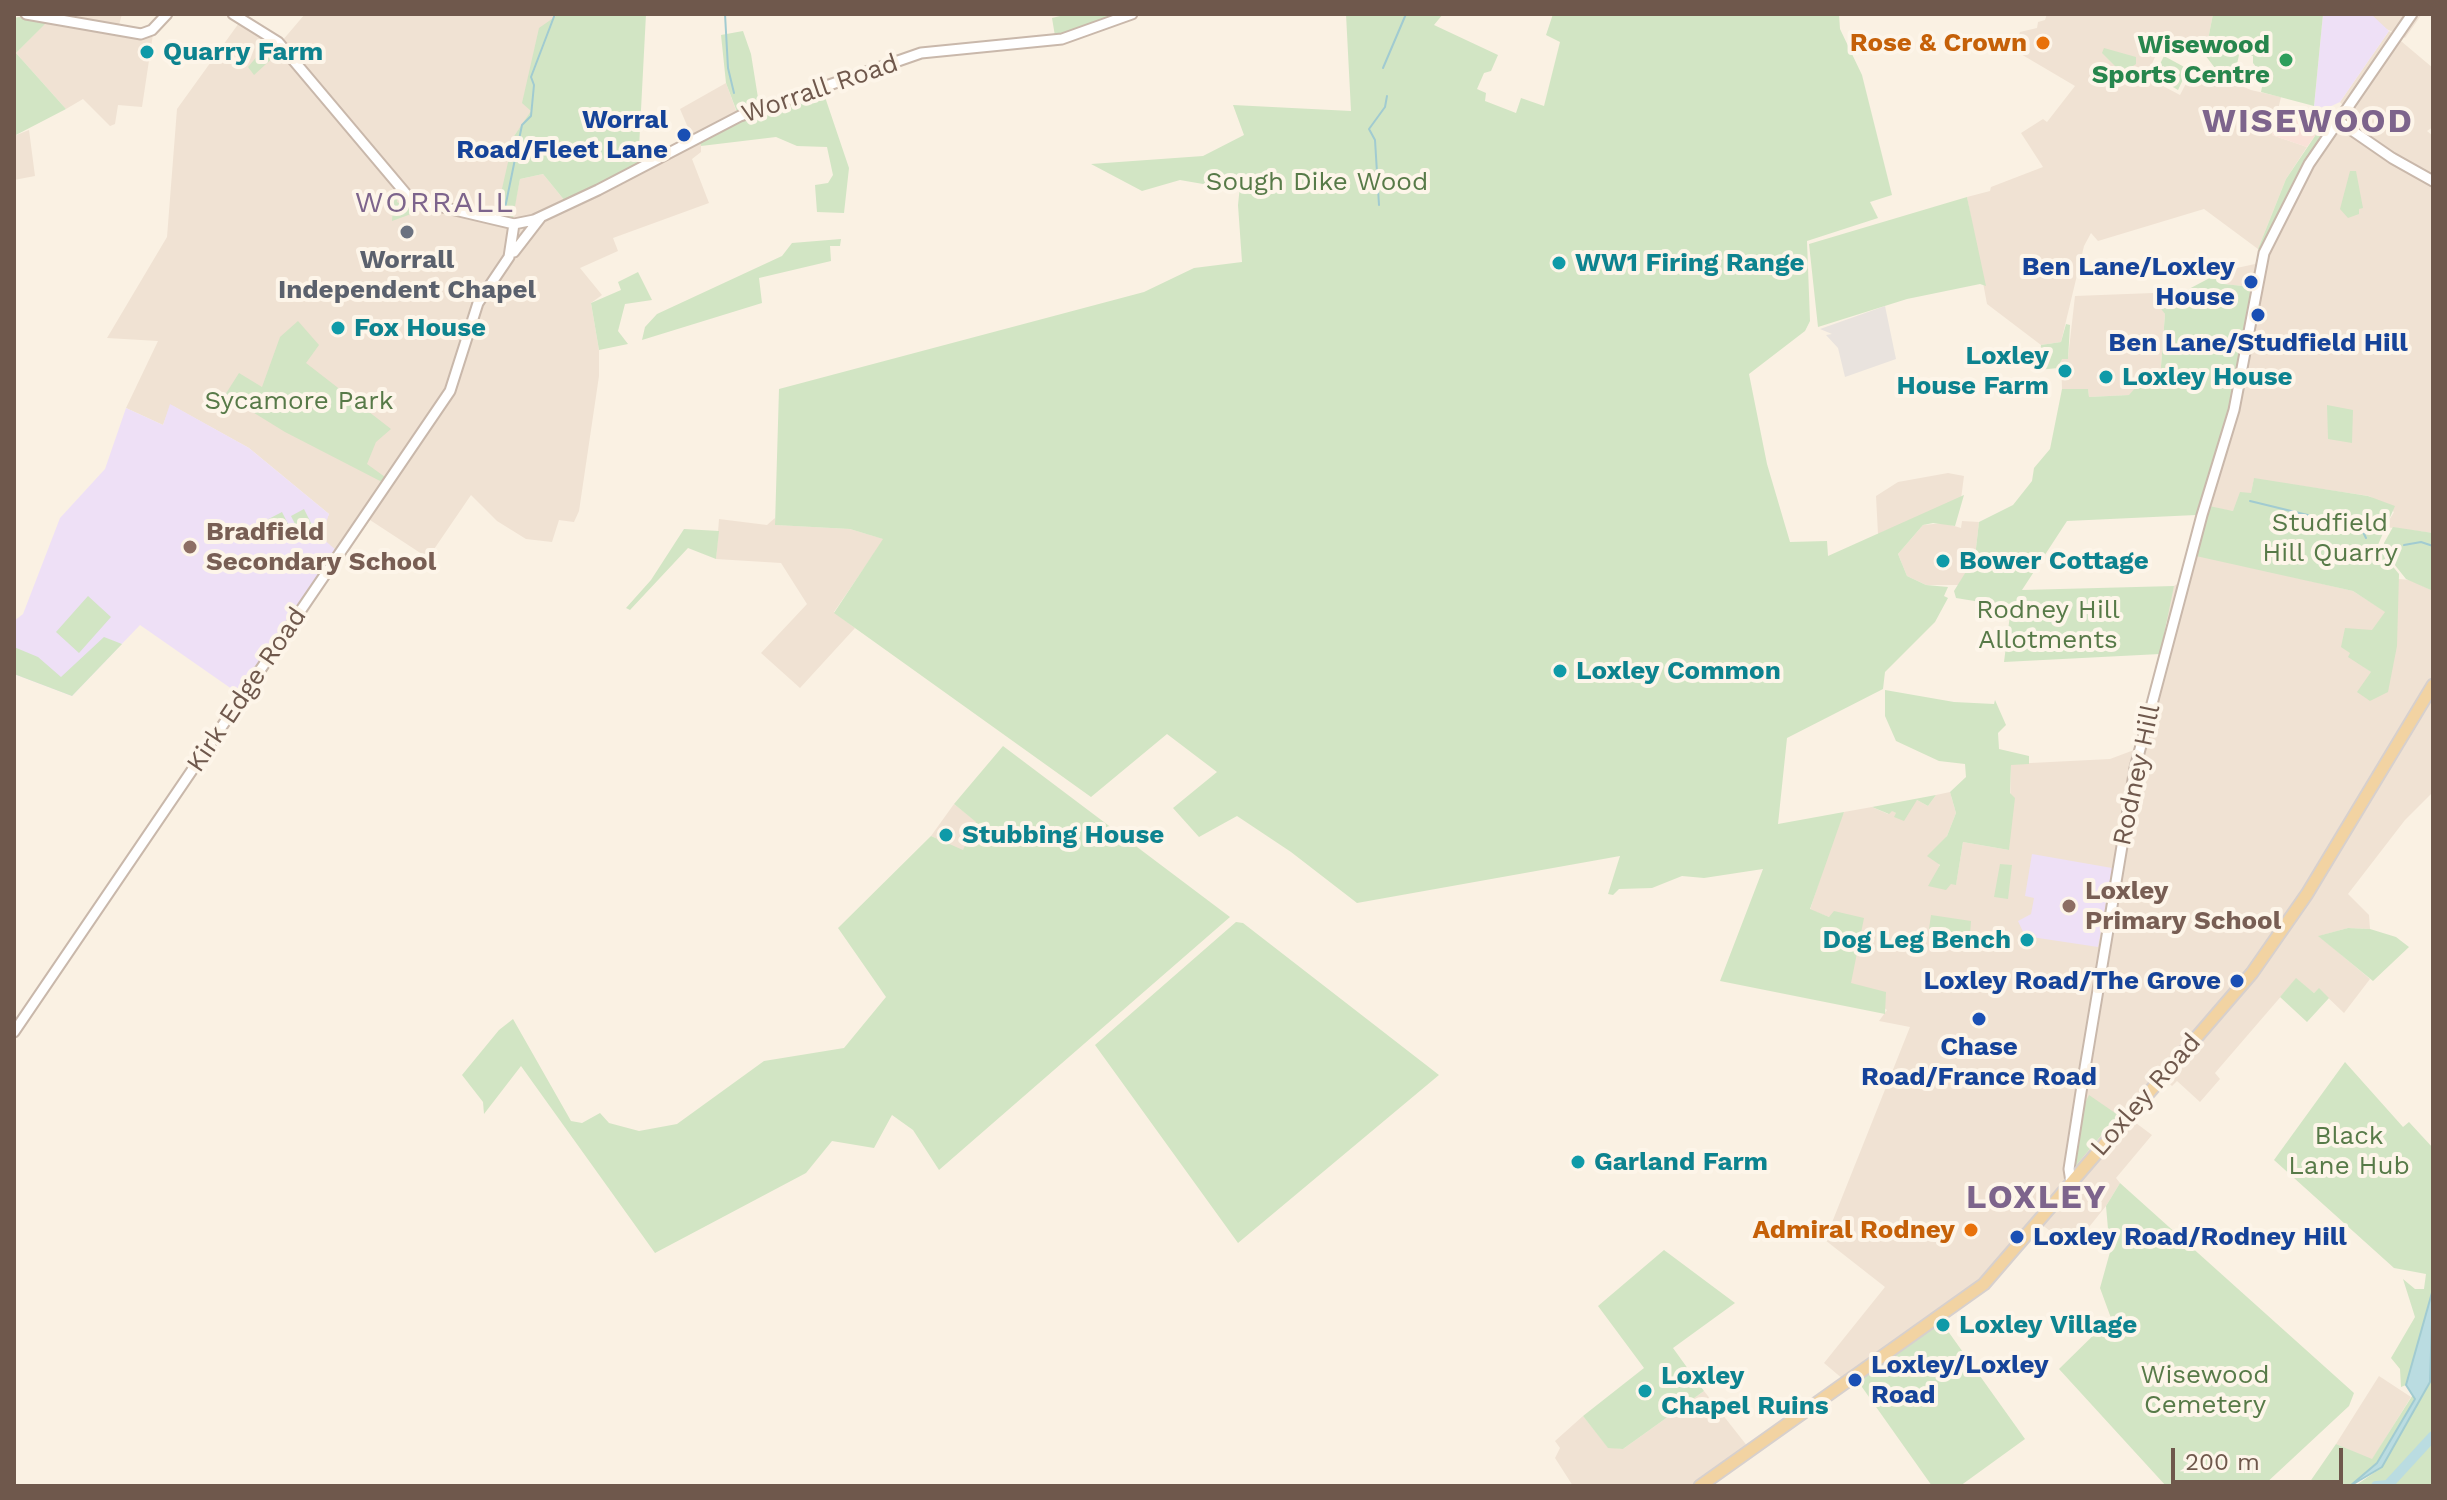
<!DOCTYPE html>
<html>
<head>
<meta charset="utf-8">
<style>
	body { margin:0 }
	#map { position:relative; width:2447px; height:1500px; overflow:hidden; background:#faf1e3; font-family:"Work Sans",sans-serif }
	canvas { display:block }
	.frame { position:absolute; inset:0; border:16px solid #6f584c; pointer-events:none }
	.scale { position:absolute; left:2171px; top:1448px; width:172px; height:36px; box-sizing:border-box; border:4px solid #6f584c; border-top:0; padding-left:10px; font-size:24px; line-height:28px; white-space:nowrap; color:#6f584c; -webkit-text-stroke:6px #fdf5e9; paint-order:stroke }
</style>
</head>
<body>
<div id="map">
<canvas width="2447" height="1500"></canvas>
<div class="frame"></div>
<div class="scale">200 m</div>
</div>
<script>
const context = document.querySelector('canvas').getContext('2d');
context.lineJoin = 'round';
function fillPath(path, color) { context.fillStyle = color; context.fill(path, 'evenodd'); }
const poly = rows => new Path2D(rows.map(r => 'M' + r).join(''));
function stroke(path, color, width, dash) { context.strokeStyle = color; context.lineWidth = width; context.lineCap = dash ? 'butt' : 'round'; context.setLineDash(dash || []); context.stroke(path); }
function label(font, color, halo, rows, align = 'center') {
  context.font = font + ' "Work Sans",sans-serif'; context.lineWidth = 8; context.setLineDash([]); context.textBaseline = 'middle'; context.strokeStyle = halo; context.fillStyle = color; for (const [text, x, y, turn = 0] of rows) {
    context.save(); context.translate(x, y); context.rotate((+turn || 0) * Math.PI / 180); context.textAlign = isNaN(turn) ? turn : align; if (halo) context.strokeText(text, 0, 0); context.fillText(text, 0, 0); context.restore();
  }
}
fillPath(poly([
	[54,14,122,14,119,25,153,34,142,107,118,105,115,124,110,126,83,99,66,109,16,53],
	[305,14,559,14,554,21,532,111,514,136,510,156,512,217,520,179,543,174,565,201,692,137,680,109,726,83,740,121,701,140,701,152,692,159,709,203,613,238,618,251,580,268,602,295,591,303,599,350,599,376,579,511,574,522,559,520,552,542,526,539,497,521,471,495,428,558,370,520,345,556,322,541,324,524,329,514,249,448,171,405,163,425,126,408,158,341,107,338,167,237,177,109,244,16,274,35,277,54,282,41],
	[2047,14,2213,14,2205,55,2165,35,2146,77,2180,95,2195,66,2251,90,2281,97,2272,135,2307,147,2286,179,2258,249,2204,209,2098,241,2091,233,2084,246,2061,342,2041,345,1987,304,1967,197,1990,191,1991,187,2043,167,2021,133,2043,119,2047,122,2075,86,2014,50,2020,32,2037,28,2038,22,2045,20],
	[2371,14,2422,14,2405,38,2380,26],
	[2389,31,2433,68,2433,127,2427,131,2433,136,2433,533,2385,527,2394,512,2369,496,2254,479,2251,493,2233,511,2198,506,2220,447,2251,287,2224,284,2223,271,2255,264,2320,140,2346,109,2340,102],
	[29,130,35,176,14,180,14,136],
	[2153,293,2165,314,2160,379,2143,379,2130,395,2089,397,2088,389,2062,389,2061,359,2068,358,2075,296],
	[1948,473,1964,476,1961,499,1878,534,1876,496,1898,482],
	[775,518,776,525,850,529,884,539,834,612,855,628,800,688,761,653,807,604,781,563,716,559,719,519,767,525],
	[1962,521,1979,522,1975,557,1959,585,1926,585,1907,576,1898,554,1923,525,1944,523,1961,528],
	[2186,552,2353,591,2386,612,2372,631,2364,631,2349,656,2371,672,2370,701,2398,579,2411,580,2433,591,2433,792,2405,820,2348,894,2369,915,2370,929,2348,928,2319,936,2370,979,2344,1013,2319,989,2314,993,2296,979,2215,1073,2220,1079,2200,1102,2177,1081,2172,1086,2166,1080,2132,1120,2152,1135,2116,1178,2120,1183,2106,1206,2072,1248,2041,1224,1990,1284,1850,1385,1824,1363,1885,1287,1825,1240,1910,1027,1879,1021,1887,1010,1851,984,1829,917,1810,910,1837,825,1844,812,1872,807,1888,814,1891,810,1896,813,1917,800,1928,806,1936,795,1950,792,1956,813,1947,836,1933,855,1951,884,1956,884,1963,842,2009,850,2011,764,2110,759,2134,750,2167,623,2165,615,2174,586,2180,582],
	[954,804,977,822,963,851,931,836],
	[2379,1376,2411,1397,2372,1460,2336,1444],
	[1704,1391,1748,1447,1692,1486,1573,1486,1555,1458,1560,1448,1555,1441,1583,1416,1608,1447,1623,1449]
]), '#f0e2d3');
fillPath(poly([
	[2279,109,2320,119,2326,124,2327,132,2317,133,2307,147,2272,135]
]), '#f9e1d8');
fillPath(poly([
	[1885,306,1896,359,1845,377,1838,348,1826,335,1832,334,1820,329]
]), '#e9e3de');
fillPath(poly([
	[2323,14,2371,14,2389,31,2340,102,2327,108,2314,106],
	[170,404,249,448,329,514,321,537,337,551,239,694,140,625,72,696,14,674,14,621,23,614,60,518,105,469,126,408,163,425],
	[2032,854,2112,868,2098,947,2025,936,2018,921,2031,914,2034,898,2025,896]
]), '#eee0f6');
fillPath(poly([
	[559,14,646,14,638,167,565,201,543,174,520,179,513,217,496,215,514,136,531,111,522,103,539,28],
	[1068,14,1119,14,1055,36,1052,18],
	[1346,14,1443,14,1434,25,1498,55,1491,71,1484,73,1477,89,1486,93,1485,101,1516,113,1521,98,1544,106,1560,42,1546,35,1553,14,1839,14,1840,29,1862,75,1892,195,1870,202,1878,218,1807,241,1810,321,1805,331,1749,374,1767,464,1790,542,1827,541,1828,556,1964,495,1955,526,1933,523,1923,525,1898,554,1907,576,1926,585,1948,587,1944,596,1948,598,1935,622,1885,672,1883,689,1787,738,1778,824,1844,812,1810,909,1829,917,1834,911,1864,918,1851,983,1886,992,1885,1014,1720,981,1763,869,1704,878,1682,876,1652,888,1619,889,1613,895,1608,894,1620,856,1357,903,1291,852,1237,816,1199,837,1173,808,1217,772,1167,734,1091,797,834,613,883,539,850,529,775,525,779,389,1144,292,1194,268,1242,262,1238,205,1241,176,1203,184,1180,180,1142,191,1091,164,1203,156,1244,135,1233,105,1351,111],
	[2213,14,2323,14,2314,106,2261,92,2264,77,2253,63,2253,56,2239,55,2233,82,2218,72,2205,55],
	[19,17,46,23,16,53,66,109,14,136,14,18],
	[743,31,751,54,759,104,737,112,726,83,721,35],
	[270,41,279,49,277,54,254,75,248,67],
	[2104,48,2136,57,2136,64,2122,73,2102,53],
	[2164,56,2188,69,2178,90,2154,76],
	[824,94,849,168,844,213,817,212,815,185,828,183,833,175,827,147,797,146,776,137,701,146,700,141,740,121],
	[2327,132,2293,186,2262,252,2258,249,2286,179,2317,133],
	[2350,171,2356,171,2363,208,2359,209,2359,214,2348,218,2340,209],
	[394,193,398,195,397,202,404,206,407,202,422,210,392,221],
	[1967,197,1986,286,1980,284,1907,299,1818,327,1809,244],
	[841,239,840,246,830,246,831,261,759,278,762,303,642,340,645,327,657,314,782,256,792,243],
	[2223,271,2224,284,2252,287,2234,393,2196,515,2067,521,2022,590,2174,586,2160,654,2004,662,2011,607,1956,598,1954,591,1975,557,1979,522,2013,505,2032,481,2034,468,2050,449,2062,389,2088,389,2089,397,2129,395,2143,379,2160,379,2165,314,2156,302,2166,301],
	[638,272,652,300,625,304,618,331,628,344,599,350,591,303,621,290,618,282],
	[298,321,319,345,306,363,391,429,376,442,367,464,385,477,382,482,285,432,225,395,239,373,262,387,280,337],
	[2066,324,2070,325,2068,359,2062,359,2058,368,2038,370,2041,345,2061,342],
	[2327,405,2353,410,2352,443,2328,439],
	[2254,478,2368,496,2395,506,2377,547,2399,574,2397,646,2388,692,2370,701,2357,692,2371,672,2348,657,2350,653,2341,647,2345,628,2372,630,2385,612,2353,591,2196,556,2209,506,2233,511,2240,492,2251,493],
	[304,509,318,537,305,544,291,516],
	[282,512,290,528,261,543,253,527],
	[2393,527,2433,533,2433,591,2406,579,2386,554,2384,543],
	[684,529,719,531,716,559,688,548,630,610,626,608,651,580],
	[88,596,111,617,79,653,56,632],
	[104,637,122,644,72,696,14,674,14,647,38,657,61,677],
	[1885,690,1954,702,1994,704,1995,700,2006,725,1998,733,1999,749,2029,756,2029,764,2011,765,2010,793,2015,798,2009,850,1963,842,1956,885,1951,884,1946,890,1928,886,1940,865,1927,856,1947,836,1956,813,1950,792,1966,777,1965,764,1939,761,1896,741,1885,716],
	[1003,746,1230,917,939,1170,913,1130,892,1115,874,1148,832,1141,806,1173,655,1253,521,1066,484,1114,483,1102,462,1075,499,1030,513,1019,571,1121,582,1123,600,1113,609,1123,639,1131,677,1124,764,1061,844,1048,886,997,838,928,931,836,963,850,976,822,954,804],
	[1936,795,1928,806,1917,800,1904,821,1894,817,1896,813,1892,811,1889,814,1872,807],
	[2000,864,2012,865,2008,899,1994,897],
	[1931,915,1971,921,1970,935,1929,929],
	[1236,922,1243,923,1439,1075,1238,1243,1095,1045],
	[2348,928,2370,929,2396,937,2409,947,2373,981,2318,936],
	[2296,978,2314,993,2319,988,2329,998,2307,1022,2280,997],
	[2345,1062,2403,1127,2409,1122,2433,1148,2433,1289,2406,1385,2401,1387,2400,1369,2391,1358,2415,1317,2403,1279,2415,1289,2424,1289,2426,1274,2394,1268,2274,1160],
	[2089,1095,2118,1115,2073,1169,2083,1107],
	[2120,1183,2354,1393,2349,1406,2263,1486,2166,1486,2059,1369,2111,1318,2100,1288,2110,1252,2106,1206],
	[1664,1250,1735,1303,1673,1348,1704,1391,1623,1449,1608,1448,1583,1416,1644,1368,1598,1306],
	[1940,1320,2025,1439,1960,1486,1932,1486,1857,1380],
	[2433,1368,2433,1486,2355,1486,2382,1467,2430,1382],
	[2414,1393,2415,1399,2377,1463,2350,1486,2307,1486,2336,1444,2372,1459]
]), '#d2e5c4');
const water = poly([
	[2433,1289,2430,1382,2382,1467,2350,1486,2377,1463,2415,1399,2406,1385,2433,1289]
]);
fillPath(water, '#badce1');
stroke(water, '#a1cbd1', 2);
stroke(poly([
	[725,14,728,68,734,93],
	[1383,68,1406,14],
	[1379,205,1375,140,1369,129,1385,107,1387,96],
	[505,208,522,125,531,116,534,85,531,77,555,14],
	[2250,501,2320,518,2334,517],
	[2347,521,2360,526,2366,538],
	[2404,545,2421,542,2433,546]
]), '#a1cbd1', 2);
stroke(poly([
	[2376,1486,2388,1485,2433,1436]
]), '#badce1', 10);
const minor = poly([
	[26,14,141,34,152,30,167,14],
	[233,14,278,42,407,195,421,202,514,224,534,220,598,190,740,116,921,53,1062,39,1132,14],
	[2337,120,2392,158,2433,181],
	[514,252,541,217],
	[14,1032,450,391,478,303,509,257,514,224],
	[2071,1182,2069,1169,2081,1092,2135,768,2202,515,2234,410,2264,253,2309,164,2412,14]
]);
const major = poly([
	[1700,1486,1984,1284,2252,973,2307,894,2433,685]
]);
stroke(minor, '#c9b8ab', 13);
stroke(major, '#d7d0cd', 15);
stroke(minor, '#fff', 9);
stroke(major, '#f2d3a2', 11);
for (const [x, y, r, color] of [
	[2043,43,8,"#e8710a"],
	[147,52,8,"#0f9aa8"],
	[2286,60,8,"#2e9e5b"],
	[684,135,8,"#1a4fb4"],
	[407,232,8,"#6b7280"],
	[1559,263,8,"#0f9aa8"],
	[2251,282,8,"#1a4fb4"],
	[2258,315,8,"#1a4fb4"],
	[338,328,8,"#0f9aa8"],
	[2065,371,8,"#0f9aa8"],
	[2106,377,8,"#0f9aa8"],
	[190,547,8,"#8d6e63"],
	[1943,561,8,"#0f9aa8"],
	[1560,671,8,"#0f9aa8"],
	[946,835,8,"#0f9aa8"],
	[2069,906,8,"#8d6e63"],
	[2027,940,8,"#0f9aa8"],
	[2237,981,8,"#1a4fb4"],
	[1979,1019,8,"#1a4fb4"],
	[1578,1162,8,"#0f9aa8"],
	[1971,1230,8,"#e8710a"],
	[2017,1237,8,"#1a4fb4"],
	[1943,1325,8,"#0f9aa8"],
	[1855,1380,8,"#1a4fb4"],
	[1645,1391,8,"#0f9aa8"]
]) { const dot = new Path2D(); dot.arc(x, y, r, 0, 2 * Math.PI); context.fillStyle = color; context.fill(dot); stroke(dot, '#fdf5e9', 3); }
label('bold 26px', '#c56008', '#fdf5e9', [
	["Rose & Crown",2027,43],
	["Admiral Rodney",1955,1230]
], 'right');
label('bold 26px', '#27864d', '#fdf5e9', [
	["Wisewood",2270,45],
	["Sports Centre",2270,75]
], 'right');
label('bold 26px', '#0d838f', '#fdf5e9', [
	["Quarry Farm",163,52],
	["WW1 Firing Range",1575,263],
	["Fox House",354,328],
	["Loxley",2049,356,"right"],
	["House Farm",2049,386,"right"],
	["Loxley House",2122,377],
	["Bower Cottage",1959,561],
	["Loxley Common",1576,671],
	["Stubbing House",962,835],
	["Dog Leg Bench",2011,940,"right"],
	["Garland Farm",1594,1162],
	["Loxley Village",1959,1325],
	["Loxley",1661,1376],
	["Chapel Ruins",1661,1406]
], 'left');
label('26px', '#6f584c', '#fdf5e9', [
	["Worrall Road",820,89,-19],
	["Kirk Edge Road",247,690,-56],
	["Rodney Hill",2137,775,-78],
	["Loxley Road",2146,1095,-49]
]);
label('bold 26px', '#164399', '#fdf5e9', [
	["Worral",668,120],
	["Road/Fleet Lane",668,150],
	["Ben Lane/Loxley",2235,267],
	["House",2235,297],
	["Ben Lane/Studfield Hill",2258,343,"center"],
	["Loxley Road/The Grove",2221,981],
	["Chase",1979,1047,"center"],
	["Road/France Road",1979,1077,"center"],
	["Loxley Road/Rodney Hill",2033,1237,"left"],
	["Loxley/Loxley",1871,1365,"left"],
	["Road",1871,1395,"left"]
], 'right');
label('26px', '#577a48', '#fdf5e9', [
	["Sough Dike Wood",1317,182],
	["Sycamore Park",299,401],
	["Studfield",2330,523],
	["Hill Quarry",2330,553],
	["Rodney Hill",2048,610],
	["Allotments",2048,640],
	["Black",2349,1136],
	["Lane Hub",2349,1166],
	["Wisewood",2205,1375],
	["Cemetery",2205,1405]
]);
label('bold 26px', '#5b616d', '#fdf5e9', [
	["Worrall",407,260],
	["Independent Chapel",407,290]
]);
label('bold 26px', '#785e54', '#fdf5e9', [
	["Bradfield",206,532],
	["Secondary School",206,562],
	["Loxley",2085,891],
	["Primary School",2085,921]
], 'left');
context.letterSpacing = '2px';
label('30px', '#7d648c', '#fdf5e9', [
	["WORRALL",435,203]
]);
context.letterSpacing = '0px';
context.letterSpacing = '2px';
label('bold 34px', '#7d648c', '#fdf5e9', [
	["WISEWOOD",2308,122],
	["LOXLEY",2037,1198]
]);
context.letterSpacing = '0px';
</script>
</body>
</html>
